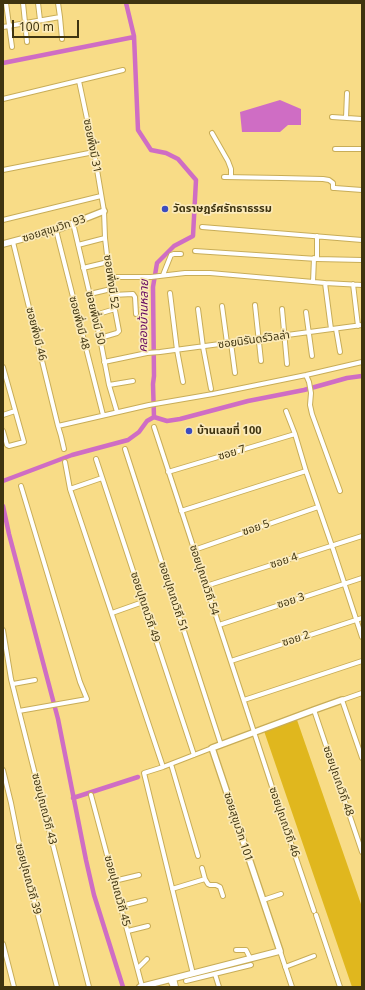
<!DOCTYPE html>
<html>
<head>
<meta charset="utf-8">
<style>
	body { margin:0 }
	#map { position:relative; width:365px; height:990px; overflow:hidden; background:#f8dc87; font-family:"Noto Sans",sans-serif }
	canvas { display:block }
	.frame { position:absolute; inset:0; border:4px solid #3f3410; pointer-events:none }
	.scale { position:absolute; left:12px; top:20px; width:67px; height:18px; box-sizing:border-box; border:2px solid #3f3410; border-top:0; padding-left:5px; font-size:12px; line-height:14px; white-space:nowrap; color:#3f3410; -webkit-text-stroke:3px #fbeab9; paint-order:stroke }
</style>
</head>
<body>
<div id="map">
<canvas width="365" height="990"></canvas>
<div class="frame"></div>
<div class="scale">100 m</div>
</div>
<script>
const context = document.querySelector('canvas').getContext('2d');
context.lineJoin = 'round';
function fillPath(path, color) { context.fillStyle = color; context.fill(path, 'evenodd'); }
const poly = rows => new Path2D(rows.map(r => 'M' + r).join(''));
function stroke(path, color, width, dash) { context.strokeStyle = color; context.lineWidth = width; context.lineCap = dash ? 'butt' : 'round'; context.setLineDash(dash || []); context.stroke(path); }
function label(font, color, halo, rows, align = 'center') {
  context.font = font + ' "Noto Sans","Noto Sans Thai",sans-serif'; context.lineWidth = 3.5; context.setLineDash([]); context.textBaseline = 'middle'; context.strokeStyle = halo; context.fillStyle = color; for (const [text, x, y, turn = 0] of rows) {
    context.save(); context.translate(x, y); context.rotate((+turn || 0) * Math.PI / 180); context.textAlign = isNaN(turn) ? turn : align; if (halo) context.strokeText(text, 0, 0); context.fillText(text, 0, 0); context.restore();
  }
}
fillPath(poly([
	[297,720,362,907,362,987,352,987,264,731]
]), '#e0b71e');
fillPath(poly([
	[280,100,301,109,301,125,288,125,280,132,242,132,240,112]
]), '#cf6dc4');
stroke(poly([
	[126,3,127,7,134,36,138,130,151,150,166,153,178,159,196,180,193,236,174,246,157,263,153,287,154,376,153,384,154,417,167,421,180,419,248,401,304,390,347,378,362,376],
	[3,63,134,37],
	[3,481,72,455,128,440,139,432,147,421,154,417],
	[3,506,9,534,58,719,86,860,94,895,123,987],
	[73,798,138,777]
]), '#cf6dc4', 4.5);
const street = poly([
	[6,3,12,47],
	[23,3,27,42],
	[38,3,40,20],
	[60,17,62,39],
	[3,27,60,17,58,3],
	[79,81,94,152,104,211,105,238,111,289,119,331,117,333,100,338],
	[3,99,123,70],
	[332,117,362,119],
	[346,118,347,93],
	[212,133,228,161,231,169,231,177],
	[335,149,362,149],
	[3,170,94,152],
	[224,177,281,178,323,179,329,180,333,183,333,188,335,188,362,190],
	[3,220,101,196],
	[73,223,100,338,109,385,117,412],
	[202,227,362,240],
	[56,230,103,415],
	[13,242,58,426,61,436,64,449],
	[78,245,105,238],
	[195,251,317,259,362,260],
	[317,259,317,236],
	[83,268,108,262],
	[163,275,171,255,174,254,181,254],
	[110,277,151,277,185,273,210,273,325,283,362,285],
	[313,282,314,258],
	[325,283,331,329],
	[353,284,358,326],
	[170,293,177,350,183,382],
	[90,294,111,289],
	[112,295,133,294,135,297,136,314],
	[255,305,261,361],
	[222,306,227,343],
	[198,309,203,347,211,389],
	[282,309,287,364],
	[306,312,312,356],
	[95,315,115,309],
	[336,329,340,352],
	[231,343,235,373],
	[104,362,147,353,160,352,362,325],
	[3,367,24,442,9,446,7,445,3,431],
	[306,375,309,382,311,393,310,405,312,414,340,491],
	[109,385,133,381],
	[286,411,295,434,306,471,332,546,362,637],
	[3,415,15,411],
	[58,426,149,405,213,394,306,375,362,362],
	[154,427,276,799,314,911],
	[125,449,221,745],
	[96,459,194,755],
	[65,462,70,489,163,767],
	[168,472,295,434],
	[70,489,102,478],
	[181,511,306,471],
	[194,550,318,507],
	[206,586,362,536],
	[112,613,143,602],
	[219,625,362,578],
	[3,630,11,679,19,711,89,987],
	[231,661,362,618],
	[13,684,35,680],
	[362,693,342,700,362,758],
	[244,700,362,661],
	[314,710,362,852],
	[19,711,87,699,80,682,21,486],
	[171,764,198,856],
	[3,770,11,803,20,848,57,987],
	[91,795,142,986],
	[202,868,205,879,208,884,210,885,216,885,220,887,223,896],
	[114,881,139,875],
	[172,889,205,879],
	[263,900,281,894],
	[121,906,145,900],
	[316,915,340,987],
	[128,931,148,926],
	[3,944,14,987],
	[236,950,246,950,250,958],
	[280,951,292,987],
	[285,967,314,956],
	[138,968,147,959],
	[193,974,144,773,163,767,212,748],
	[215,974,219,987],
	[174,978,176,987],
	[170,980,173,987],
	[186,981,251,965]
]);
const secondary = poly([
	[3,244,56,230,104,211],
	[140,987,280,951,212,748,314,710,342,700]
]);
stroke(street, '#c8ad58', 6);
stroke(secondary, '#c8ad58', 8);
stroke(street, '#fff', 4);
stroke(secondary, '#fff', 5.5);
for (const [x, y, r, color] of [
	[165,209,4,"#3c4cbf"],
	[189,431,4,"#3c4cbf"]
]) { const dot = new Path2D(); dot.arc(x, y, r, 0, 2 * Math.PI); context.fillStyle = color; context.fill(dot); stroke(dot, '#fbeab9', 1.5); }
label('11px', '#3f3410', '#fbeab9', [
	["ซอยพึ่งมี 31",92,146,79],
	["ซอยสุขุมวิท 93",54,229,-18],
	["ซอยพึ่งมี 52",111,282,82],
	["ซอยพึ่งมี 50",95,318,77],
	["ซอยพึ่งมี 48",79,323,76],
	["ซอยพึ่งมี 46",36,334,76],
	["ซอยนิรันดร์วิลล่า",254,340,-8],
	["ซอย 7",232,453,-17],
	["ซอย 5",256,528,-19],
	["ซอย 4",284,561,-18],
	["ซอยปุณณวิถี 54",204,580,72],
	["ซอยปุณณวิถี 51",173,597,72],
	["ซอย 3",291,601,-18],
	["ซอยปุณณวิถี 49",145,607,72],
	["ซอย 2",296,639,-18],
	["ซอยปุณณวิถี 48",338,781,71],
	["ซอยปุณณวิถี 43",44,809,76],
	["ซอยปุณณวิถี 46",284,822,71],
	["ซอยสุขุมวิท 101",238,827,72],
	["ซอยปุณณวิถี 39",28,879,75],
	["ซอยปุณณวิถี 45",117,891,75]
]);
label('bold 11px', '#3f3410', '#fbeab9', [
	["วัดราษฎร์ศรัทธาธรรม",173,209],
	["บ้านเลขที่ 100",197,431]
], 'left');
label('italic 12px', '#660860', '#fbeab9', [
	["คลองบ้านหลาย",144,316,-89]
]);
</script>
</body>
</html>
